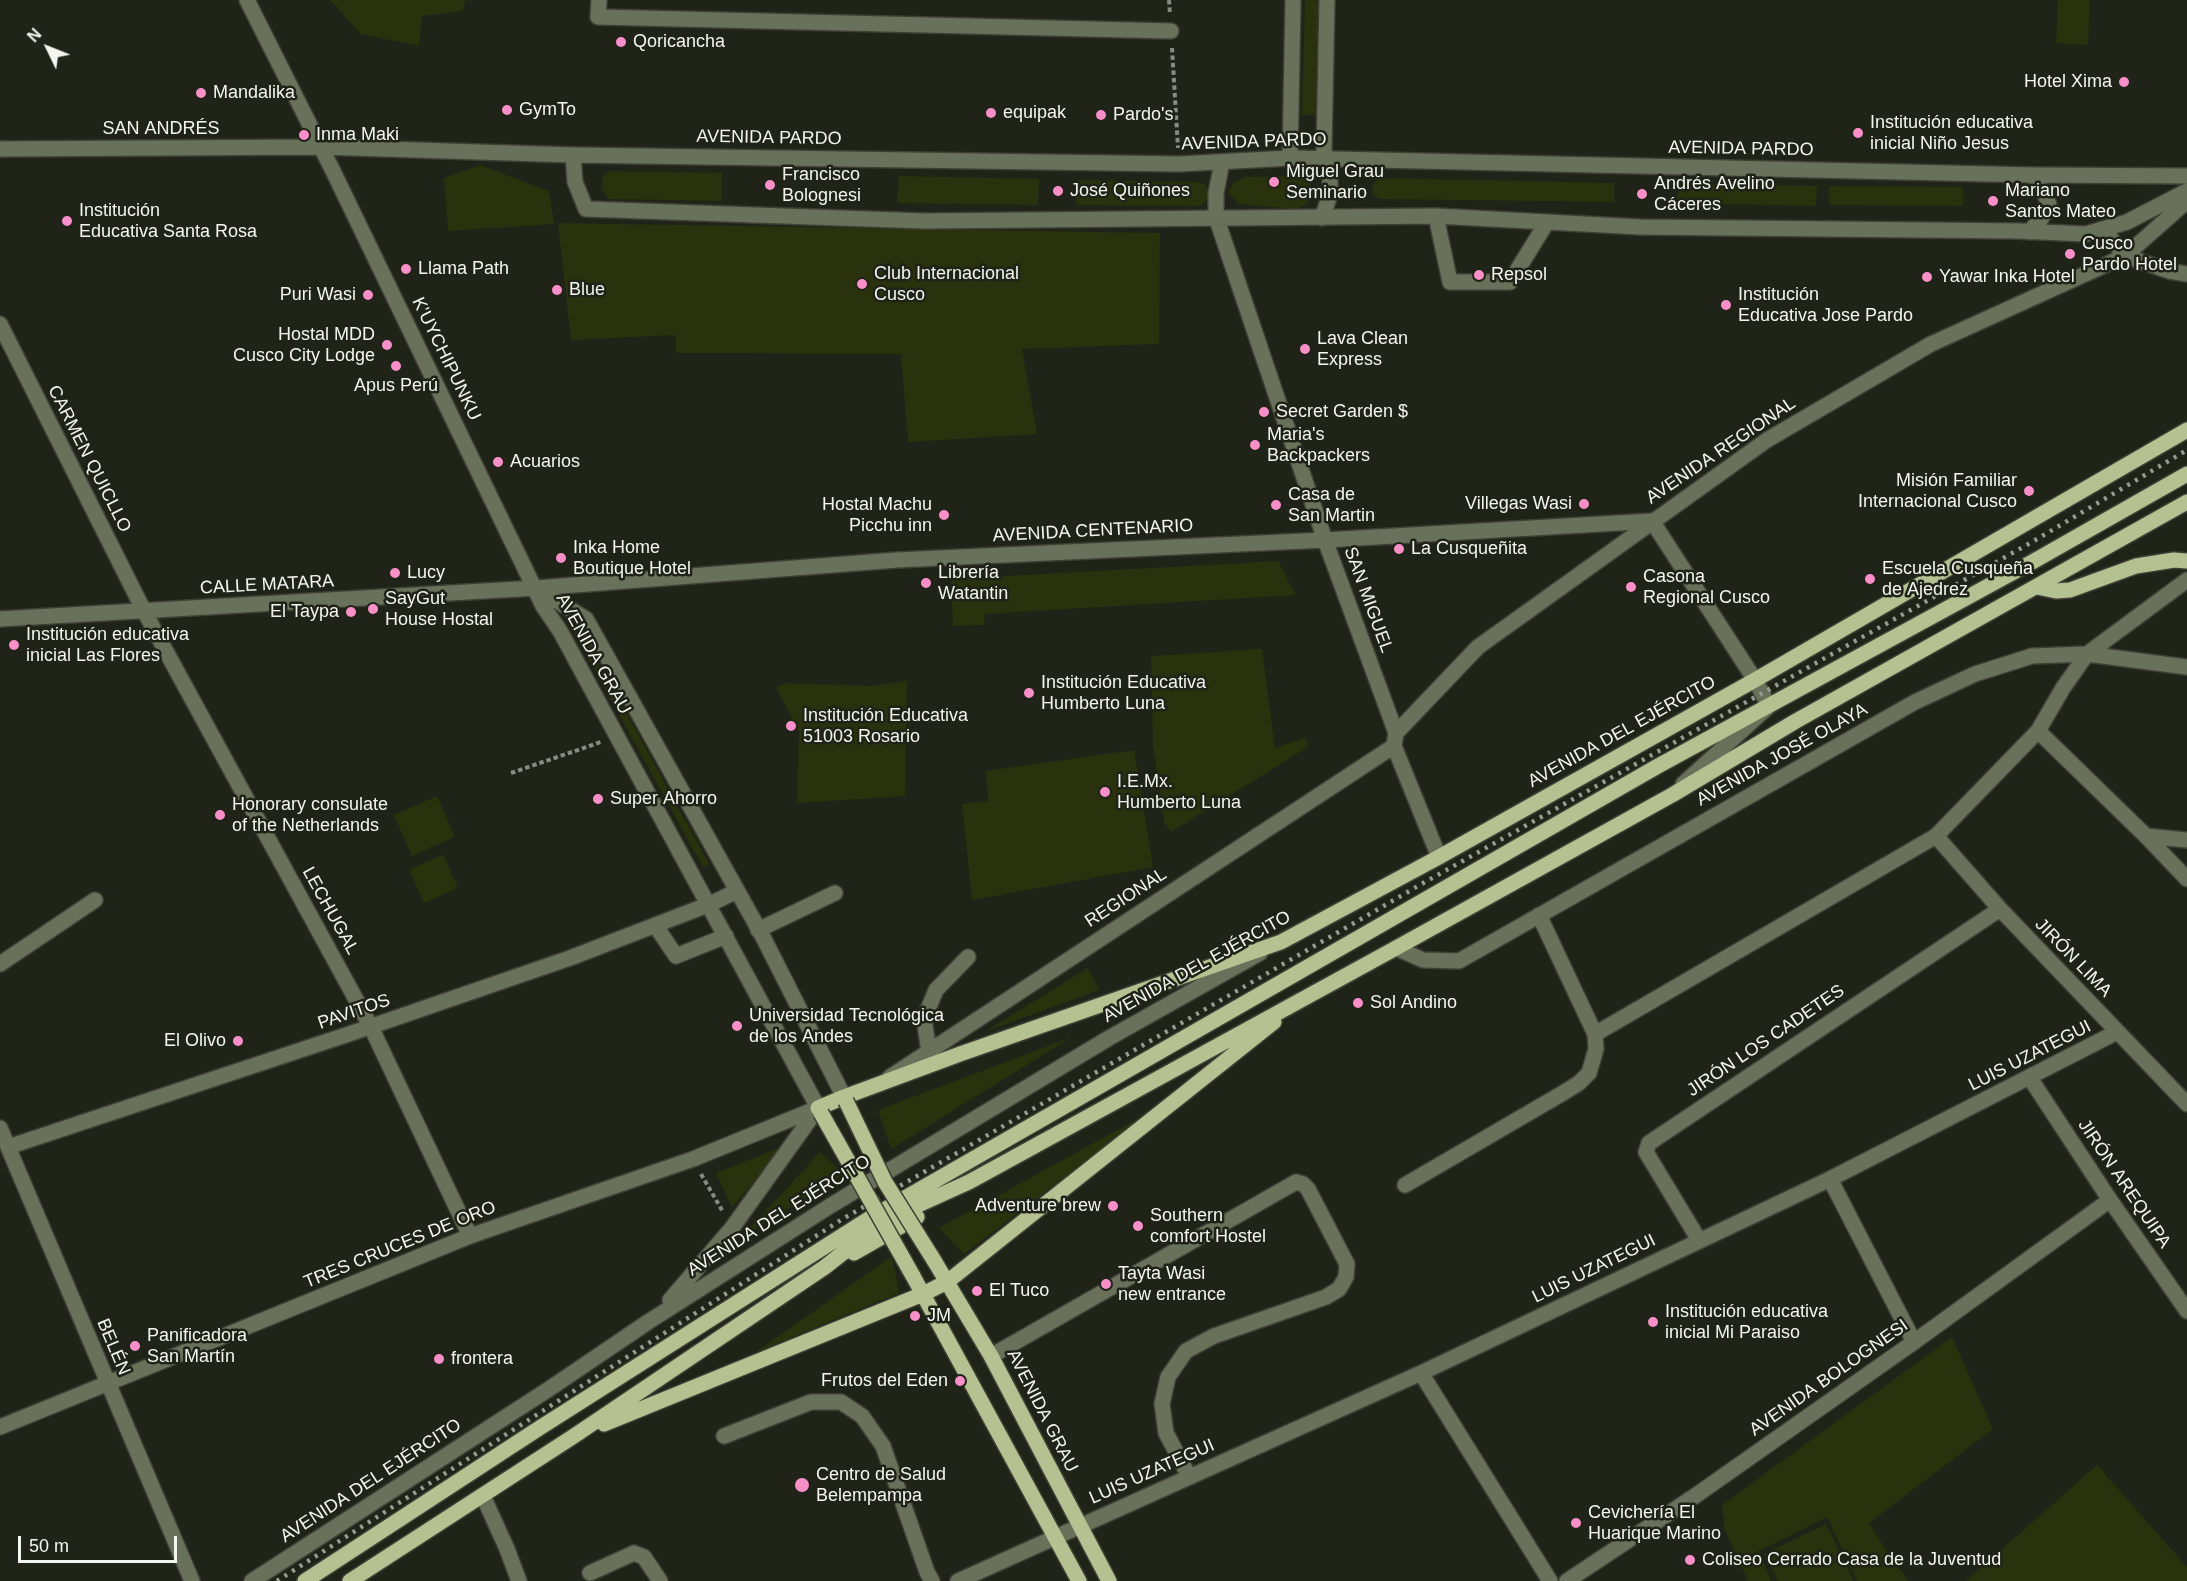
<!DOCTYPE html>
<html>
<head>
<meta charset="utf-8">
<style>
	body { margin:0 }
	#map { position:relative; width:2187px; height:1581px; overflow:hidden; background:#202318; font-family:Arial,sans-serif }
	canvas { display:block }
	.north { position:absolute; left:18px; top:18px; width:60px; height:60px; -webkit-text-stroke:4px #202318; paint-order:stroke; rotate:313deg; font-size:16px; font-weight:700; line-height:24px; text-align:center; color:#f3f5ee }
	.north::after { content:''; display:block; margin:auto; width:21px; height:27px; background:#f3f5ee; clip-path:polygon(50% 0,100% 100%,50% 72%,0 100%) }
	.scale { position:absolute; left:18px; top:1536px; width:159px; height:27px; box-sizing:border-box; border:3px solid #f3f5ee; border-top:0; padding-left:8px; font-size:18px; line-height:21px; white-space:nowrap; color:#f3f5ee; -webkit-text-stroke:4px #202318; paint-order:stroke }
</style>
</head>
<body>
<div id="map">
<canvas width="2187" height="1581"></canvas>
<div class="north">N</div>
<div class="scale">50 m</div>
</div>
<script>
const context = document.querySelector('canvas').getContext('2d');
context.lineJoin = 'round';
function fillPath(path, color) { context.fillStyle = color; context.fill(path, 'evenodd'); }
const poly = rows => new Path2D(rows.map(r => 'M' + r).join(''));
function stroke(path, color, width, dash) { context.strokeStyle = color; context.lineWidth = width; context.lineCap = dash ? 'butt' : 'round'; context.setLineDash(dash || []); context.stroke(path); }
function label(font, color, halo, rows, align = 'center') {
  context.font = font + ' Arial,sans-serif'; context.lineWidth = 5; context.setLineDash([]); context.textBaseline = 'middle'; context.strokeStyle = halo; context.fillStyle = color; for (const [text, x, y, turn = 0] of rows) {
    context.save(); context.translate(x, y); context.rotate((+turn || 0) * Math.PI / 180); context.textAlign = isNaN(turn) ? turn : align; if (halo) context.strokeText(text, 0, 0); context.fillText(text, 0, 0); context.restore();
  }
}
fillPath(poly([
	[330,0,465,0,463,11,422,16,419,46,361,34],
	[1305,0,1322,0,1319,115,1302,115],
	[2058,0,2090,0,2088,45,2056,43],
	[480,165,549,191,554,224,448,231,444,178],
	[610,171,722,173,722,201,609,199,601,188,602,178],
	[899,176,1039,179,1038,205,897,203],
	[1294,176,1306,179,1313,188,1307,205,1292,209,1239,204,1228,193,1234,182,1245,177],
	[1379,178,1614,183,1614,202,1379,199,1372,193,1373,184],
	[1076,180,1193,182,1205,184,1211,196,1200,206,1076,205],
	[1678,183,1817,186,1816,206,1677,203],
	[1829,186,1963,187,1963,206,1829,205],
	[558,223,1160,233,1159,344,1022,349,1037,434,908,442,901,354,676,353,676,335,571,340],
	[1278,561,1296,595,985,614,984,625,953,626,951,579],
	[581,630,709,864,703,867,574,633],
	[1262,649,1275,748,1306,737,1308,747,1171,832,1164,822,1153,744,1151,656],
	[907,681,905,796,797,803,799,732,776,687,786,683,873,686],
	[1134,750,1153,867,972,900,962,804,988,801,986,771],
	[437,796,455,837,412,856,394,815],
	[443,854,458,888,424,903,409,870],
	[1088,968,1099,990,984,1032],
	[1072,1037,891,1149,878,1110],
	[1150,1112,964,1254,939,1228],
	[786,1145,732,1207,716,1173],
	[820,1152,844,1174,742,1237],
	[892,1256,899,1293,756,1352],
	[1952,1337,1993,1429,1869,1523,1896,1565,1909,1581,1857,1581,1827,1517,1759,1551,1771,1581,1748,1581,1725,1530,1722,1505],
	[2097,1465,2187,1567,2187,1581,1966,1581],
	[1826,1524,1854,1581,1778,1581,1764,1554]
]), '#29310d');
const minor = poly([
	[247,0,333,171,543,606,560,631,821,1113],
	[599,0,598,17,1171,31],
	[0,149,322,147,573,155,1179,164,1290,158,2033,175,2187,176],
	[573,155,575,182,586,209,924,221,1436,216,1640,227,2018,231,2086,234,2127,222,2187,191],
	[1290,158,1293,0],
	[1222,162,1216,193,1216,217,1325,540,1396,733,1394,746,1439,857],
	[1436,216,1450,282,1510,282,1547,222],
	[1322,218,1330,195,1330,176,1324,150,1327,0],
	[2104,230,2125,256,2169,271,2187,274],
	[2029,232,2041,219,2049,205,2046,197,2033,175],
	[0,324,144,611,371,1027,470,1236],
	[536,588,586,619,763,937,846,1101],
	[0,619,536,588,897,560,1325,540,1652,521,1755,680,1769,706,1683,784],
	[2038,731,2146,836,2187,879],
	[1396,733,1478,647,1767,440,1931,344,2125,256,2187,201],
	[1936,836,2000,909,2187,1104],
	[2146,836,2187,840],
	[655,925,676,956,726,936],
	[758,930,835,893],
	[1396,948,1423,960,1459,961,1915,702,1975,674,2032,656,2087,654,2187,580],
	[0,964,95,900],
	[1595,1034,1936,836,2038,731,2063,688,2087,654,2187,667],
	[929,1052,924,1019,936,990,968,957],
	[890,1077,1394,746],
	[2030,1078,2110,1200,2187,1311],
	[0,1128,192,1581],
	[8,1147,349,1034,570,958,710,904,737,891],
	[1830,1179,1914,1342],
	[1405,1185,1563,1093,1579,1083,1589,1073,1596,1049,1595,1034,1539,915],
	[1699,1240,1646,1152,1649,1143,2000,909],
	[670,1300,732,1228,818,1108],
	[991,1356,1296,1182,1303,1184,1308,1189,1347,1264,1346,1277,1339,1289,1326,1297,1214,1336,1186,1351,1168,1377,1162,1404,1166,1433,1189,1476],
	[1421,1373,1550,1581],
	[0,1427,470,1236,693,1159,818,1108],
	[724,1436,811,1402,841,1402,862,1416,883,1446,927,1572,932,1581],
	[483,1496,507,1549,519,1581],
	[590,1573,634,1553,644,1557,660,1581],
	[252,1581,549,1389,648,1322,830,1206,1109,1038,1260,953],
	[958,1581,1421,1373,1830,1179,2117,1032],
	[1567,1581,1695,1496,1914,1342,2110,1200]
]);
const major = poly([
	[2037,587,2056,591,2070,590,2136,566,2174,560,2187,561],
	[818,1108,844,1097,960,1054,1281,942,1439,857,1755,680,2187,430],
	[854,1253,917,1217],
	[935,1262,991,1356,1109,1581],
	[913,1276,1079,1581],
	[604,1424,923,1294,947,1282,1274,1022],
	[305,1581,541,1427,870,1218,1658,766,2034,561,2187,474],
	[350,1581,574,1436,825,1267,868,1233,916,1206,969,1182,1396,948,1672,795,1796,721,2187,502]
]);
stroke(minor, '#3e4036', 18);
stroke(major, '#3e4036', 18);
stroke(poly([
	[1169,0,1170,14],
	[1172,48,1178,148],
	[511,773,601,742],
	[701,1174,723,1212]
]), '#888b82', 4, [4.5, 3]);
stroke(minor, '#6a715a', 15);
stroke(major, '#b5c191', 15);
stroke(poly([
	[277,1581,841,1220,1418,886,2032,542,2187,450]
]), '#989b92', 4.5, [3, 6]);
const majorBridge = poly([
	[846,1101,885,1182,935,1262],
	[821,1113,913,1276]
]);
stroke(majorBridge, '#3e4036', 18, []);
stroke(majorBridge, '#b5c191', 15);
for (const [x, y, r, color] of [
	[621,42,6,"#f98fc9"],
	[2124,82,6,"#f98fc9"],
	[201,93,6,"#f98fc9"],
	[507,110,6,"#f98fc9"],
	[991,113,6,"#f98fc9"],
	[1101,115,6,"#f98fc9"],
	[1858,133,6,"#f98fc9"],
	[304,135,6,"#f98fc9"],
	[1274,182,6,"#f98fc9"],
	[770,185,6,"#f98fc9"],
	[1058,191,6,"#f98fc9"],
	[1642,194,6,"#f98fc9"],
	[1993,201,6,"#f98fc9"],
	[67,221,6,"#f98fc9"],
	[2070,254,6,"#f98fc9"],
	[406,269,6,"#f98fc9"],
	[1479,275,6,"#f98fc9"],
	[1927,277,6,"#f98fc9"],
	[862,284,6,"#f98fc9"],
	[557,290,6,"#f98fc9"],
	[368,295,6,"#f98fc9"],
	[1726,305,6,"#f98fc9"],
	[387,345,6,"#f98fc9"],
	[1305,349,6,"#f98fc9"],
	[396,366,6,"#f98fc9"],
	[1264,412,6,"#f98fc9"],
	[1255,445,6,"#f98fc9"],
	[498,462,6,"#f98fc9"],
	[2029,491,6,"#f98fc9"],
	[1584,504,6,"#f98fc9"],
	[1276,505,6,"#f98fc9"],
	[944,515,6,"#f98fc9"],
	[1399,549,6,"#f98fc9"],
	[561,558,6,"#f98fc9"],
	[395,573,6,"#f98fc9"],
	[1870,579,6,"#f98fc9"],
	[926,583,6,"#f98fc9"],
	[1631,587,6,"#f98fc9"],
	[373,609,6,"#f98fc9"],
	[351,612,6,"#f98fc9"],
	[14,645,6,"#f98fc9"],
	[1029,693,6,"#f98fc9"],
	[791,726,6,"#f98fc9"],
	[1105,792,6,"#f98fc9"],
	[598,799,6,"#f98fc9"],
	[220,815,6,"#f98fc9"],
	[1358,1003,6,"#f98fc9"],
	[737,1026,6,"#f98fc9"],
	[238,1041,6,"#f98fc9"],
	[1113,1206,6,"#f98fc9"],
	[1138,1226,6,"#f98fc9"],
	[1106,1284,6,"#f98fc9"],
	[977,1291,6,"#f98fc9"],
	[915,1316,6,"#f98fc9"],
	[1653,1322,6,"#f98fc9"],
	[135,1346,6,"#f98fc9"],
	[439,1359,6,"#f98fc9"],
	[960,1381,6,"#f98fc9"],
	[802,1485,8,"#f98fc9"],
	[1576,1523,6,"#f98fc9"],
	[1690,1560,6,"#f98fc9"]
]) { const dot = new Path2D(); dot.arc(x, y, r, 0, 2 * Math.PI); context.fillStyle = color; context.fill(dot); stroke(dot, '#202318', 2); }
label('18px', '#f3f5ee', '#202318', [
	["Qoricancha",633,42],
	["Hotel Xima",2112,82,"right"],
	["Mandalika",213,93],
	["GymTo",519,110],
	["equipak",1003,113],
	["Pardo's",1113,115],
	["Institución educativa",1870,123],
	["inicial Niño Jesus",1870,144],
	["Inma Maki",316,135],
	["Miguel Grau",1286,172],
	["Seminario",1286,193],
	["Francisco",782,175],
	["Bolognesi",782,196],
	["Andrés Avelino",1654,184],
	["Cáceres",1654,205],
	["José Quiñones",1070,191],
	["Mariano",2005,191],
	["Santos Mateo",2005,212],
	["Institución",79,211],
	["Educativa Santa Rosa",79,232],
	["Cusco",2082,244],
	["Pardo Hotel",2082,265],
	["Llama Path",418,269],
	["Club Internacional",874,274],
	["Cusco",874,295],
	["Repsol",1491,275],
	["Yawar Inka Hotel",1939,277],
	["Blue",569,290],
	["Puri Wasi",356,295,"right"],
	["Institución",1738,295],
	["Educativa Jose Pardo",1738,316],
	["Hostal MDD",375,335,"right"],
	["Cusco City Lodge",375,356,"right"],
	["Lava Clean",1317,339],
	["Express",1317,360],
	["Apus Perú",396,386,"center"],
	["Secret Garden $",1276,412],
	["Maria's",1267,435],
	["Backpackers",1267,456],
	["Acuarios",510,462],
	["Misión Familiar",2017,481,"right"],
	["Internacional Cusco",2017,502,"right"],
	["Casa de",1288,495],
	["San Martin",1288,516],
	["Villegas Wasi",1572,504,"right"],
	["Hostal Machu",932,505,"right"],
	["Picchu inn",932,526,"right"],
	["Inka Home",573,548],
	["Boutique Hotel",573,569],
	["La Cusqueñita",1411,549],
	["Escuela Cusqueña",1882,569],
	["de Ajedrez",1882,590],
	["Lucy",407,573],
	["Librería",938,573],
	["Watantin",938,594],
	["Casona",1643,577],
	["Regional Cusco",1643,598],
	["SayGut",385,599],
	["House Hostal",385,620],
	["El Taypa",339,612,"right"],
	["Institución educativa",26,635],
	["inicial Las Flores",26,656],
	["Institución Educativa",1041,683],
	["Humberto Luna",1041,704],
	["Institución Educativa",803,716],
	["51003 Rosario",803,737],
	["I.E.Mx.",1117,782],
	["Humberto Luna",1117,803],
	["Super Ahorro",610,799],
	["Honorary consulate",232,805],
	["of the Netherlands",232,826],
	["Sol Andino",1370,1003],
	["Universidad Tecnológica",749,1016],
	["de los Andes",749,1037],
	["El Olivo",226,1041,"right"],
	["Adventure brew",1101,1206,"right"],
	["Southern",1150,1216],
	["comfort Hostel",1150,1237],
	["Tayta Wasi",1118,1274],
	["new entrance",1118,1295],
	["El Tuco",989,1291],
	["Institución educativa",1665,1312],
	["inicial Mi Paraiso",1665,1333],
	["JM",927,1316],
	["Panificadora",147,1336],
	["San Martín",147,1357],
	["frontera",451,1359],
	["Frutos del Eden",948,1381,"right"],
	["Centro de Salud",816,1475],
	["Belempampa",816,1496],
	["Cevichería El",1588,1513],
	["Huarique Marino",1588,1534],
	["Coliseo Cerrado Casa de la Juventud",1702,1560]
], 'left');
label('18px', '#f3f5ee', '#202318', [
	["SAN ANDRÉS",161,129],
	["AVENIDA PARDO",769,138,1],
	["AVENIDA PARDO",1254,142,-2],
	["AVENIDA PARDO",1741,149,1],
	["K'UYCHIPUNKU",446,359,64],
	["AVENIDA REGIONAL",1721,451,-34],
	["CARMEN QUICLLO",89,459,63],
	["AVENIDA CENTENARIO",1093,531,-3],
	["CALLE MATARA",267,585,-3],
	["SAN MIGUEL",1368,600,70],
	["AVENIDA GRAU",593,654,61],
	["AVENIDA DEL EJÉRCITO",1622,732,-29],
	["AVENIDA JOSÉ OLAYA",1782,755,-29],
	["REGIONAL",1126,898,-33],
	["LECHUGAL",330,911,61],
	["JIRÓN LIMA",2073,958,46],
	["AVENIDA DEL EJÉRCITO",1197,967,-29],
	["PAVITOS",354,1012,-19],
	["JIRÓN LOS CADETES",1766,1041,-34],
	["LUIS UZATEGUI",2030,1056,-27],
	["JIRÓN AREQUIPA",2124,1184,56],
	["AVENIDA DEL EJÉRCITO",779,1216,-32],
	["TRES CRUCES DE ORO",400,1245,-22],
	["LUIS UZATEGUI",1594,1269,-26],
	["BELÉN",113,1347,67],
	["AVENIDA BOLOGNESI",1829,1378,-35],
	["AVENIDA GRAU",1042,1411,63],
	["LUIS UZATEGUI",1152,1472,-24],
	["AVENIDA DEL EJÉRCITO",371,1481,-33]
]);
</script>
</body>
</html>
